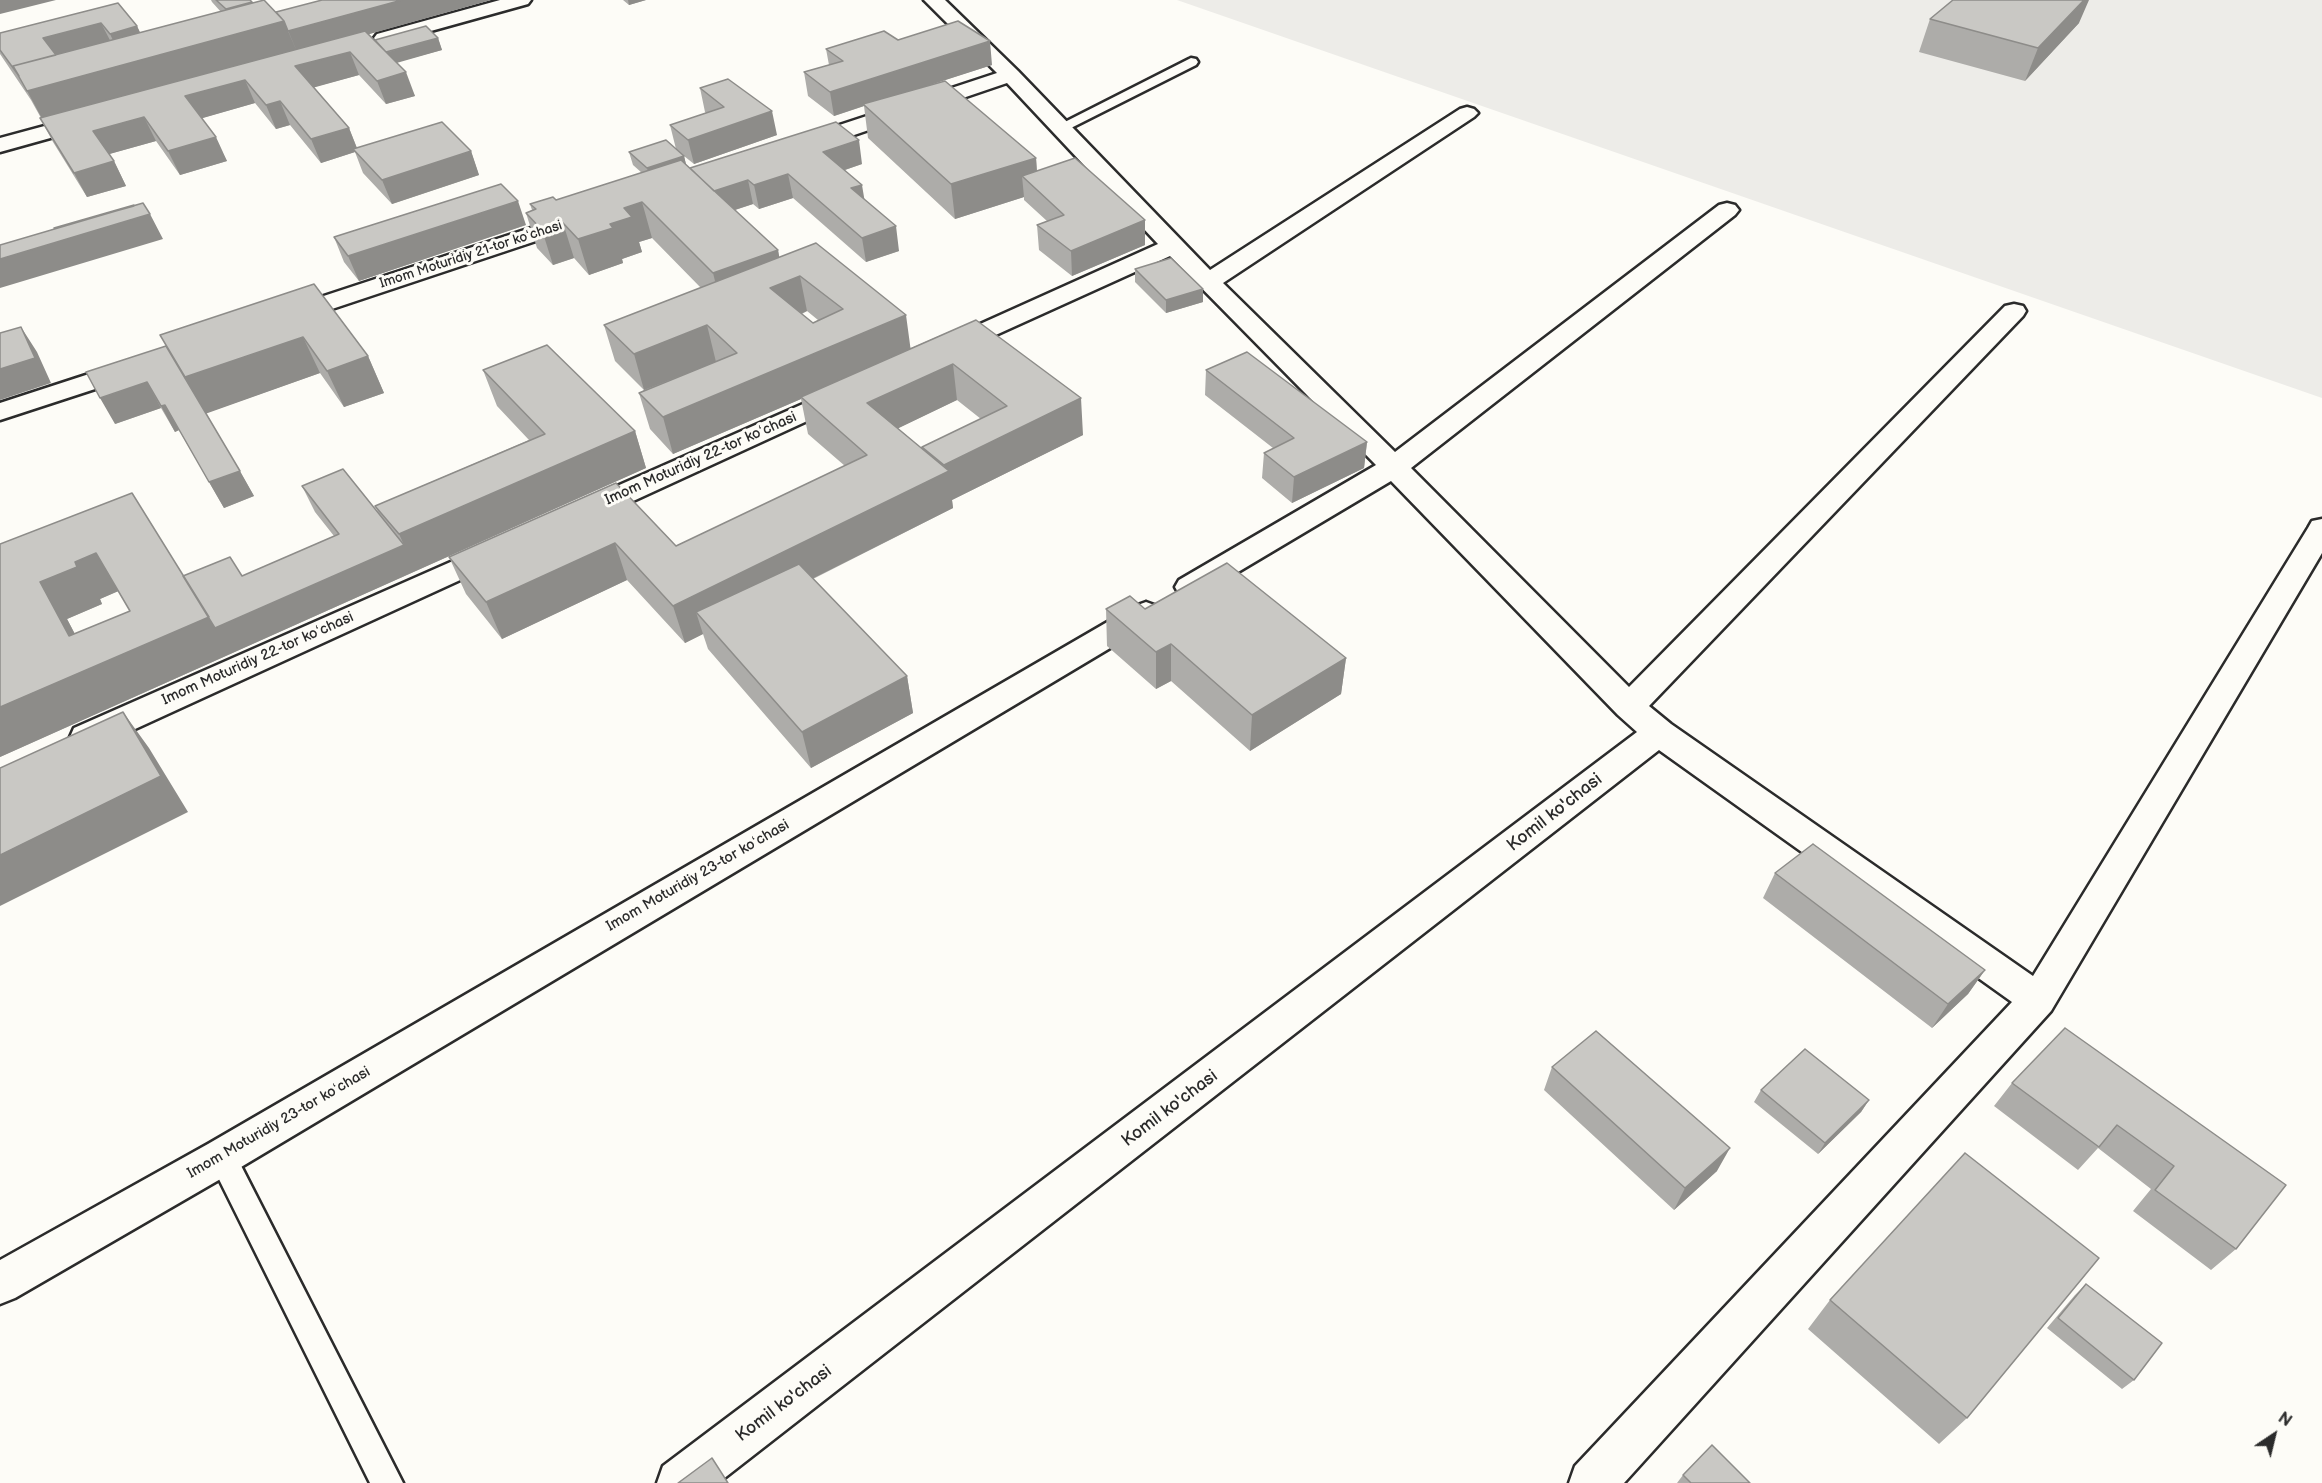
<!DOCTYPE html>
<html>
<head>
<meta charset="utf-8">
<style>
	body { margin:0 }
	#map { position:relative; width:2322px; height:1483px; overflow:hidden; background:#fdfcf7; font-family:"Balsamiq Sans",sans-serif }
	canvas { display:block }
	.north { position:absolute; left:2244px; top:1405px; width:60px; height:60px; -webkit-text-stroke:4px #fdfcf7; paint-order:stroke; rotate:35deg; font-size:16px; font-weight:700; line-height:24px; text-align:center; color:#2b2b2b }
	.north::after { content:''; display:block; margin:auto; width:21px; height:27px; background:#2b2b2b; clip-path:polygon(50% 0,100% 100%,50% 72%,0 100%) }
</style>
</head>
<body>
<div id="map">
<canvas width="2322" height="1483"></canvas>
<div class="north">N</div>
</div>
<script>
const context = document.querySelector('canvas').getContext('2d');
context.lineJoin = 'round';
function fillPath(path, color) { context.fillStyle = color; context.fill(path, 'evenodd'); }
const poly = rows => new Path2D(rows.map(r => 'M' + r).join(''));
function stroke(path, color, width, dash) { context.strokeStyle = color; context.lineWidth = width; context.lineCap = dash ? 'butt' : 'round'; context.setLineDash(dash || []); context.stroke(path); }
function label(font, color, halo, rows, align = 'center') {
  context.font = font + ' "Balsamiq Sans",sans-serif'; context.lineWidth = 6; context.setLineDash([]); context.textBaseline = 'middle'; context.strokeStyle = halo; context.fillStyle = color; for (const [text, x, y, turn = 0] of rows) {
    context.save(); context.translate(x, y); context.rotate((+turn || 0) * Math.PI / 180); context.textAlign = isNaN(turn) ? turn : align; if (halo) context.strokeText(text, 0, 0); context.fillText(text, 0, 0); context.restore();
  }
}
fillPath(poly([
	[1177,0,2322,0,2322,398]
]), '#edece8');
const lane = poly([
	[1191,58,1196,59,1198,62,1196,65,1067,130,1062,131,1055,127,1191,58],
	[222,1144,232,1148,403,1483,370,1483,208,1157,212,1148,222,1144]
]);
const street = poly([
	[500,0,531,0,528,4,384,44,377,42,374,38,377,34,500,0],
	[924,0,945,0,1018,71,1210,270,1460,109,1467,107,1474,109,1478,113,1474,117,1223,283,1395,452,1719,205,1727,203,1735,205,1739,210,1735,215,1411,468,1629,687,2005,306,2014,304,2023,306,2026,311,2023,316,1649,706,1671,724,2033,976,2308,528,2312,521,2322,519,2322,553,2051,1011,1624,1483,1569,1483,1575,1466,2012,1002,1659,750,718,1483,657,1483,663,1466,1637,732,1618,715,1391,481,1201,594,1190,597,1179,594,1175,587,1179,580,1376,465,1170,256,956,353,947,356,938,353,934,348,938,343,1158,244,1007,83,813,149,805,151,797,149,794,144,797,139,997,73,924,0],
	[89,114,97,115,100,120,97,125,0,152,0,138,89,114],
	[576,213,584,215,588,220,584,225,287,324,278,321,274,316,278,311,576,213],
	[132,360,141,362,145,368,141,374,0,420,0,403,132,360],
	[846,385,855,387,859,393,855,399,594,519,584,521,574,519,570,512,574,505,846,385],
	[496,542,506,545,511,552,506,559,98,746,86,749,74,746,70,737,74,728,496,542],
	[1146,602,1157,606,1161,613,1157,620,236,1170,15,1298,0,1304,0,1260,208,1144,1135,606,1146,602]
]);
stroke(lane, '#2b2b2b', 5);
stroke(street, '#2b2b2b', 5);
fillPath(lane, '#fdfcf7');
fillPath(street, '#fdfcf7');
fillPath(poly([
	[211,0,250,0,253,3,276,12,491,0,369,34,375,40,438,38,442,50,397,62,415,96,386,104,359,75,314,87,349,128,357,148,471,151,479,175,392,204,363,173,355,152,321,163,290,125,276,129,255,103,202,118,227,161,180,175,156,141,109,154,114,161,126,186,87,197,53,142,40,118,41,118,31,100,0,54,0,33,118,3,137,26,140,33,221,12,212,2],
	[623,0,646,0,629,5],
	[1930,19,2079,23,2025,81,1919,52],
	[898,40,992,65,907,92,1036,158,1037,171,1145,245,1072,276,1039,250,1037,225,1047,221,1024,200,1024,197,955,219,868,138,864,106,834,116,808,96,804,72,829,65,826,49],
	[700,88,777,135,694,164,684,156,686,165,690,168,862,164,845,170,899,251,866,262,793,198,759,209,753,204,735,210,778,250,779,258,911,348,976,320,1083,435,952,500,953,508,813,579,907,676,913,713,811,768,708,649,703,634,685,643,627,580,502,639,466,594,449,557,616,483,676,546,845,466,808,434,801,399,673,454,650,429,639,393,644,390,615,361,604,325,701,288,652,238,639,242,642,252,622,259,623,263,589,275,574,258,553,265,537,248,526,213,532,210,530,204,556,200,642,173,633,165,629,152,676,149,670,125,706,113,705,112],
	[807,311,818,320,813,323,802,314],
	[957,400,981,419,922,447,922,449,898,428],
	[526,225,359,281,344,262,334,237],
	[1135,269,1203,289,1203,302,1166,313,1135,282],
	[314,284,368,356,384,393,344,407,320,373,206,413,254,496,224,508,179,430,175,432,161,408,115,424,166,346],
	[483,370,635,431,646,468,0,757,0,544,183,576,242,576,334,536,315,512,302,486,379,514,375,506,529,440,497,406],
	[118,591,130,611,75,634,67,619,102,604,100,599],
	[1206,370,1367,442,1364,468,1292,503,1262,478,1264,453,1273,448,1205,395],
	[1106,609,1145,609,1346,658,1341,694,1250,751,1171,681,1156,689,1107,646],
	[1775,873,1985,970,1968,994,1932,1028,1763,898],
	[1552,1067,1717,1171,1674,1210,1544,1090],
	[2012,1083,2286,1185,2236,1249,2211,1270,2133,1211,2151,1189,2098,1148,2078,1170,1994,1106],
	[1761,1090,1869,1100,1861,1112,1818,1154,1754,1102],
	[2086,1284,2134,1380,2122,1389,2047,1328,2075,1295],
	[1830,1300,1967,1418,1939,1444,1808,1329],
	[1683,1475,1750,1483,1677,1483]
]), '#adaca9');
fillPath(poly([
	[0,0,56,0,0,14],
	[402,0,491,0,298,54,288,31],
	[628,0,646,0,629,5],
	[2084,0,2089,0,2079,23,2025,81,2038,48],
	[284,21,298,54,45,124,19,76,43,38,101,23,113,46],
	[137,26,148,49,121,57,110,34],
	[438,38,442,50,386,66,381,54],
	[990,41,992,65,865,106,863,104,864,106,834,116,830,92],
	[350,52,359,75,305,90,295,66],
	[406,72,415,96,386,104,377,81],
	[245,80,255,103,196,120,185,96],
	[280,101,290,125,276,129,266,105],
	[772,111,777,135,694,164,688,140],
	[144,117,156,141,106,155,93,131],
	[349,128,358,151,353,149,355,152,321,163,311,139],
	[216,137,227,161,180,175,168,151],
	[859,140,862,164,827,176,823,152],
	[471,151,479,175,392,204,382,180],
	[684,156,687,168,650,180,647,168],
	[1036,158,1038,190,1022,176,1024,197,955,219,951,184],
	[114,161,126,186,87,197,74,173],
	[788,174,793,198,759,209,754,185],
	[748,180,753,204,713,217,707,193],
	[862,185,866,209,851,188],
	[518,201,526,225,359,281,348,256],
	[642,202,652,238,639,242,642,252,622,259,623,263,589,275,578,239,624,208],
	[150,214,163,239,0,288,0,259],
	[1145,220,1145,245,1072,276,1071,251],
	[563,223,574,258,553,265,542,230],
	[896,226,899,251,866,262,862,238],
	[778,250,784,282,800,276,807,311,777,324,722,309,713,273],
	[1203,289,1203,302,1166,313,1166,300],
	[906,315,911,352,801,397,801,399,673,454,663,417],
	[707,325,716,362,644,390,634,354],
	[21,327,37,352,51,383,0,400,0,369],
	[303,337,320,373,205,414,185,377],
	[368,356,384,393,344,407,327,371],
	[953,364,957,400,874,440,867,403],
	[147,382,161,408,115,424,100,398],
	[1081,398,1083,435,952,500,953,508,712,629,696,612,703,634,685,643,673,606,945,473,944,465],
	[165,405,179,430,175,432,161,406],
	[635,431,646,468,0,757,0,707,69,636,40,582,75,562,96,553,121,590,100,599,102,604,67,619,92,667,209,617,404,545,399,534],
	[1367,442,1364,468,1292,503,1294,477],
	[240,471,254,496,224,508,209,482],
	[615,543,627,580,502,639,486,602],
	[1171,644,1171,681,1156,689,1156,652],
	[1346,658,1341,694,1250,751,1252,715],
	[907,676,913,713,811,768,802,732],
	[123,712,149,748,188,812,0,906,0,855],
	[1985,970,1968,994,1932,1028,1948,1004],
	[1869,1100,1861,1112,1818,1154,1825,1143],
	[1730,1148,1717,1171,1674,1210,1685,1188]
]), '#8d8c89');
const building = poly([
	[216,0,250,0,252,2,226,9,216,0],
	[264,0,284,21,27,91,13,66,264,0],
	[322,0,402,0,288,31,284,21,276,12,322,0],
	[1953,0,2084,0,2038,48,1930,19,1953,0],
	[118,3,137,26,110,34,101,23,43,38,56,55,13,66,19,76,0,50,0,33,118,3],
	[958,21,990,41,830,92,804,72,843,61,826,49,884,31,898,40,958,21],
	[426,26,438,38,386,52,375,40,426,26],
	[365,31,406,72,377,81,350,52,295,66,349,128,311,139,280,101,266,105,245,80,185,96,216,137,168,151,144,117,93,131,114,161,74,173,40,118,365,31],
	[728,79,772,111,688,140,670,125,724,107,700,88,728,79],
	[945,81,1036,158,951,184,863,104,945,81],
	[442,122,471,151,382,180,353,149,442,122],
	[836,122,859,140,823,152,862,185,851,188,896,226,862,238,788,174,754,185,748,180,714,191,690,168,836,122],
	[666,140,684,156,647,168,629,152,666,140],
	[1075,158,1145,220,1071,251,1037,225,1064,215,1022,176,1075,158],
	[681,160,778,250,713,273,642,202,624,208,632,217,610,224,613,228,578,239,563,223,542,230,526,213,536,209,530,204,553,197,556,200,681,160],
	[501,184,518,201,348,256,334,237,501,184],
	[143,203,150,214,0,259,0,245,143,203],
	[134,205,134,206,54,228,134,205],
	[816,243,906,315,663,417,639,393,737,353,707,325,634,354,604,325,816,243],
	[800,276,843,309,813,323,770,288,800,276],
	[1171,258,1203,289,1166,300,1135,269,1171,258],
	[314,284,368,356,327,371,303,337,185,377,160,335,314,284],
	[976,320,1081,398,944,465,922,447,1007,406,953,364,867,403,949,471,673,606,615,543,486,602,449,557,616,483,676,546,867,455,801,397,976,320],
	[21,327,35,358,0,369,0,333,21,327],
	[547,345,635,431,399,534,375,506,545,434,483,370,547,345],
	[166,346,240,471,209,482,165,405,161,406,147,382,100,398,86,372,166,346],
	[1247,352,1367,442,1294,477,1264,453,1294,438,1206,370,1247,352],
	[343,469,404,545,215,628,183,576,230,557,242,576,339,534,302,486,343,469],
	[132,493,209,617,0,707,0,544,132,493],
	[96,553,130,611,69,636,40,582,77,567,75,562,96,553],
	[1227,563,1346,658,1252,715,1171,644,1156,652,1106,609,1130,596,1145,609,1227,563],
	[799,564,907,676,802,732,696,612,799,564],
	[123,712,161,776,0,855,0,768,123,712],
	[1813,844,1985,970,1948,1004,1775,873,1813,844],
	[2065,1028,2286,1185,2236,1249,2155,1190,2174,1166,2117,1125,2099,1147,2012,1083,2065,1028],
	[1596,1031,1730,1148,1685,1188,1552,1067,1596,1031],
	[1805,1049,1869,1100,1825,1143,1761,1090,1805,1049],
	[1965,1153,2099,1258,1967,1418,1830,1300,1965,1153],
	[2086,1284,2162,1343,2134,1380,2058,1318,2086,1284],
	[1712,1445,1750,1483,1691,1483,1683,1475,1712,1445],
	[712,1458,728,1483,678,1483,712,1458]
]);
fillPath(building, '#c9c8c4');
stroke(building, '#8d8c89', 1.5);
label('14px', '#2b2b2b', '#fdfcf7', [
	["Imom Moturidiy 21-tor koʻchasi",471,255,-18]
]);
label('15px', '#2b2b2b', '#fdfcf7', [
	["Imom Moturidiy 22-tor koʻchasi",701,459,-24],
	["Imom Moturidiy 22-tor koʻchasi",258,659,-24],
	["Imom Moturidiy 23-tor koʻchasi",698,876,-30],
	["Imom Moturidiy 23-tor koʻchasi",279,1123,-30]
]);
label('18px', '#2b2b2b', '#fdfcf7', [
	["Komil ko'chasi",1555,813,-38],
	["Komil ko'chasi",1170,1109,-37],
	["Komil ko'chasi",784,1404,-37]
]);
</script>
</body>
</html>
